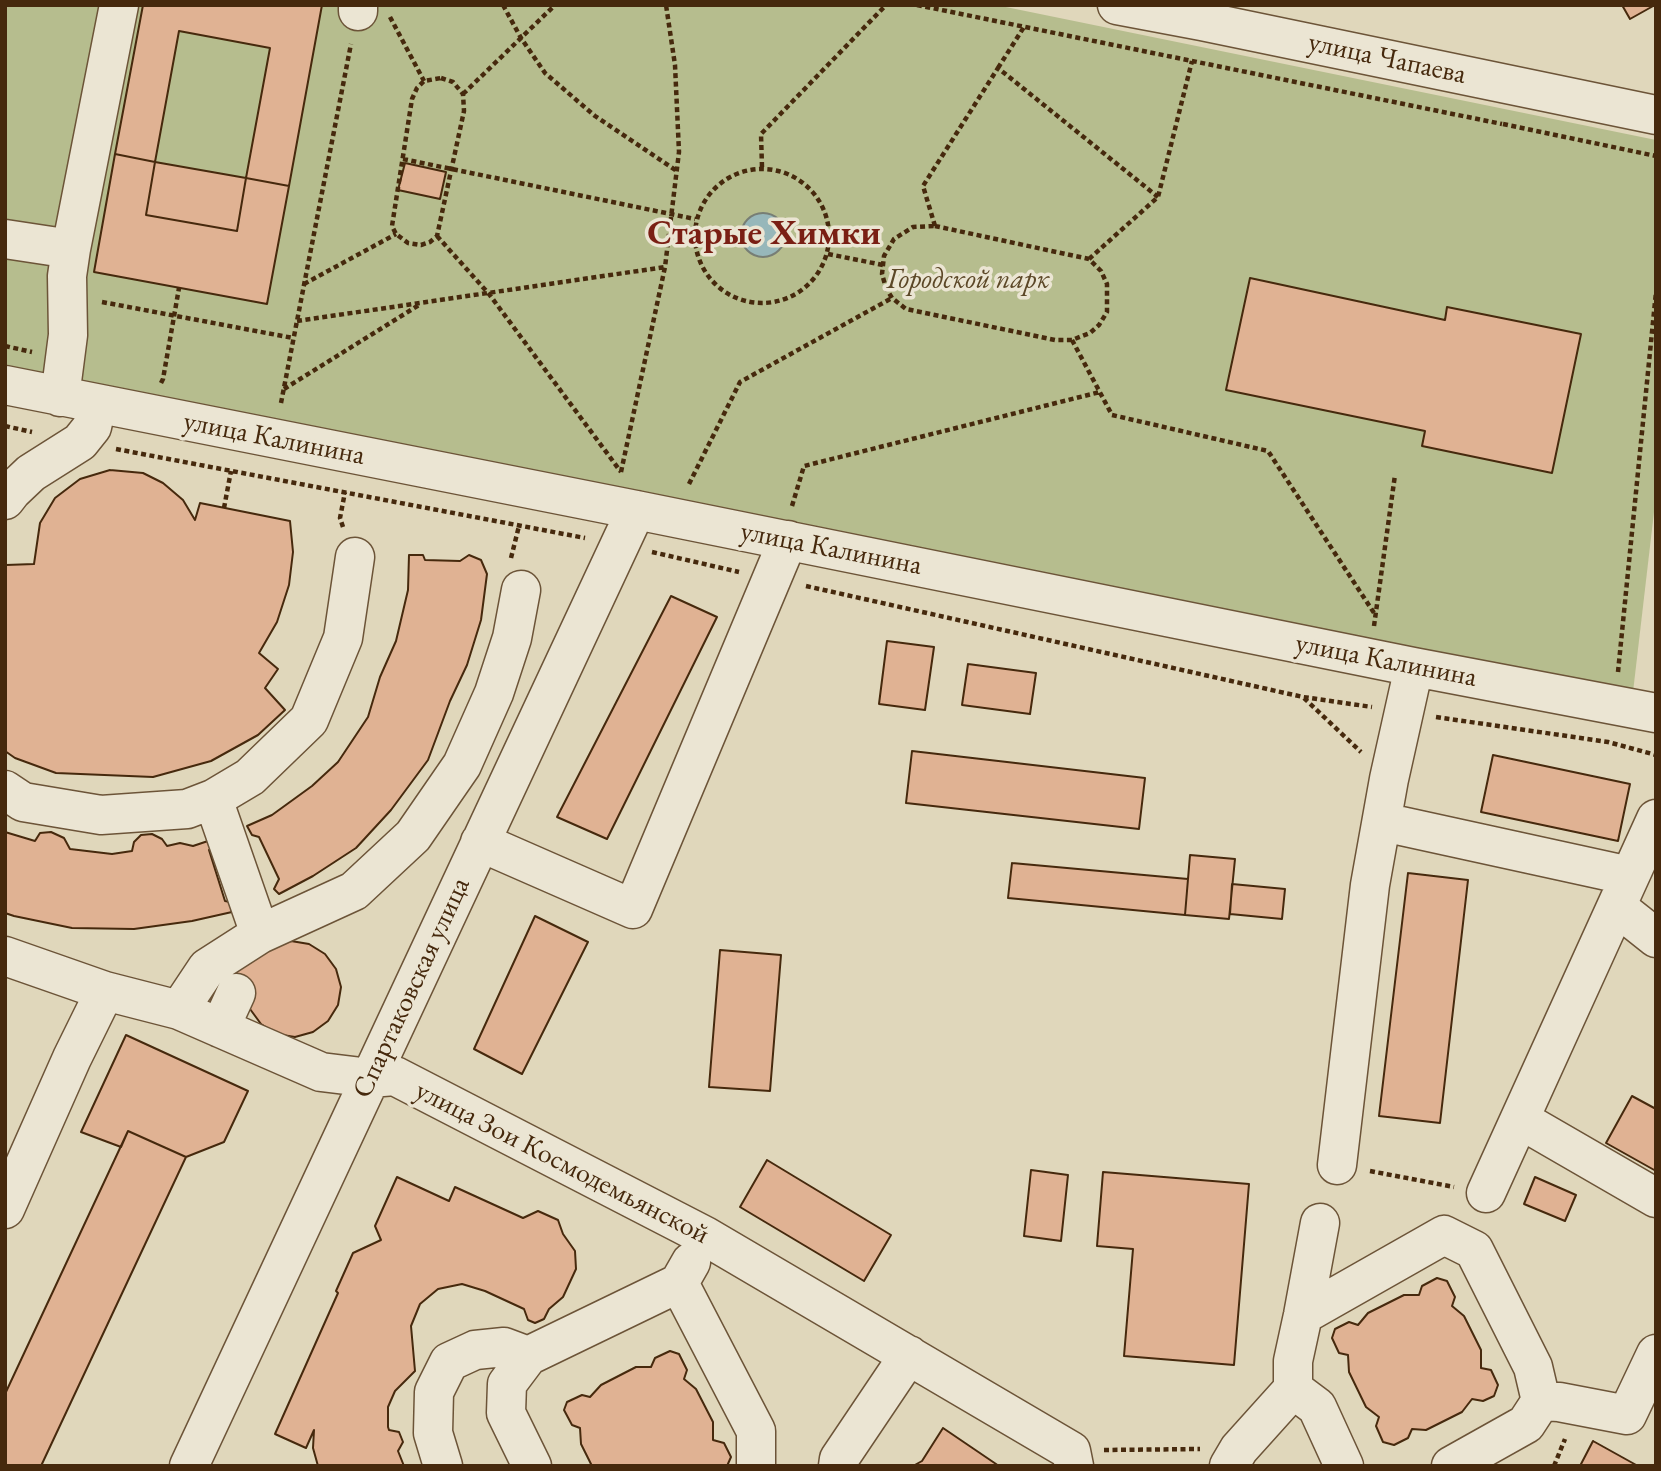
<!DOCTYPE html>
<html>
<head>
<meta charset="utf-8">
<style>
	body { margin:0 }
	#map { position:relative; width:1661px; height:1471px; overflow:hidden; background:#e0d7bb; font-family:"EB Garamond",serif }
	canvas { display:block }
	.frame { position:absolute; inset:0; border:7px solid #46290d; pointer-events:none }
</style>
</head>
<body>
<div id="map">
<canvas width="1661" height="1471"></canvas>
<div class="frame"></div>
</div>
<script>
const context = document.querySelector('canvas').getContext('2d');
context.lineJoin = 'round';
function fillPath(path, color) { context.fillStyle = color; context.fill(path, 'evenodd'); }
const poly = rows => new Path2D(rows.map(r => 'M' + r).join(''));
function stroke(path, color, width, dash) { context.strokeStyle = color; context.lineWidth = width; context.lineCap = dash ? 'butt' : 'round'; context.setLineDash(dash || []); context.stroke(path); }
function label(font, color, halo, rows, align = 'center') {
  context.font = font + ' "EB Garamond",serif'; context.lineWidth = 7; context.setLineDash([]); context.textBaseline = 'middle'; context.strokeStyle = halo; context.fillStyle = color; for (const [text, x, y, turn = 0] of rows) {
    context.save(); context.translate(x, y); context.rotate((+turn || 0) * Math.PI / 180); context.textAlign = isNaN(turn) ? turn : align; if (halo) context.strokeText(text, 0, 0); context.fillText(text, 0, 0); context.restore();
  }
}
fillPath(poly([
	[5,5,996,5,1656,140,1656,495,1633,692,5,367]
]), '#b6bd8e');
const water = poly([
	'741 235a22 22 0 1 1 44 0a22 22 0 1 1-44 0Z'
]);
fillPath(water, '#97b7ba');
stroke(water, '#777e75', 2);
const building = poly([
	[143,5,322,5,289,186,246,178,270,48,179,31,155,162,115,154,143,5],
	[1622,5,1655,5,1630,19,1622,5],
	[115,154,155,162,146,215,237,231,246,178,289,186,267,304,94,272,115,154],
	[155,162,246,178,237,231,146,215,155,162],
	[405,163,446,172,440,199,398,190,405,163],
	[1250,278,1445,320,1447,307,1581,334,1552,473,1422,446,1425,431,1226,390,1250,278],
	[110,470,143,473,163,483,183,500,195,520,200,503,290,521,293,552,289,585,277,622,259,653,278,669,265,688,285,710,258,735,211,761,153,777,56,773,15,758,5,751,6,565,34,564,40,523,55,498,80,479,110,470],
	[409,555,423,555,425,560,460,561,469,555,481,560,487,574,481,620,467,665,450,701,428,760,391,810,356,848,313,876,279,894,274,889,279,879,259,837,252,835,247,826,272,815,312,786,338,762,368,717,380,677,396,641,408,590,409,555],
	[671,596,717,617,607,839,557,817,671,596],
	[887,641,934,647,925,710,879,704,887,641],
	[968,664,1036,673,1030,714,962,705,968,664],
	[912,751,1145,778,1139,829,906,803,912,751],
	[1493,755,1630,784,1618,841,1481,812,1493,755],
	[5,832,35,841,40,833,51,832,64,838,70,849,112,854,132,851,134,842,141,835,152,834,162,839,167,846,180,843,193,846,211,840,214,848,209,850,225,901,230,902,232,912,192,921,134,929,72,928,14,916,5,913,5,832],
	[1190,855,1235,859,1229,919,1185,915,1190,855],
	[1012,863,1188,879,1185,915,1008,898,1012,863],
	[1408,873,1468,880,1440,1123,1379,1116,1408,873],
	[1232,884,1285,889,1282,919,1230,914,1232,884],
	[535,916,588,942,522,1074,474,1049,535,916],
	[291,941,309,944,325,954,336,969,341,987,338,1005,328,1021,313,1032,295,1037,276,1034,261,1024,250,1009,225,985,238,967,273,946,291,941],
	[720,950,781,955,770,1091,709,1087,720,950],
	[126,1035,248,1091,224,1142,186,1157,128,1131,121,1147,81,1132,126,1035],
	[1632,1096,1656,1109,1656,1171,1606,1143,1632,1096],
	[128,1131,186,1157,41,1466,5,1466,5,1394,128,1131],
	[767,1160,891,1235,864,1281,740,1207,767,1160],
	[1031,1170,1068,1175,1061,1241,1024,1236,1031,1170],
	[1103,1172,1249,1184,1234,1365,1124,1356,1133,1249,1097,1246,1103,1172],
	[397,1177,449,1201,455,1187,523,1218,538,1211,558,1220,563,1234,575,1251,576,1269,563,1297,549,1309,544,1319,535,1323,528,1320,524,1309,485,1291,462,1284,438,1289,420,1304,411,1326,415,1371,395,1391,388,1407,388,1427,389,1430,399,1432,403,1442,398,1451,404,1466,318,1466,313,1448,314,1430,306,1448,275,1434,338,1293,336,1291,353,1253,381,1240,375,1226,397,1177],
	[1535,1177,1576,1195,1565,1221,1524,1204,1535,1177],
	[1437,1278,1447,1281,1455,1297,1452,1306,1464,1316,1481,1350,1481,1368,1491,1370,1498,1385,1494,1396,1483,1401,1472,1399,1462,1412,1426,1430,1412,1429,1408,1438,1394,1445,1383,1442,1376,1426,1379,1417,1366,1407,1349,1372,1348,1355,1339,1353,1332,1338,1335,1329,1349,1322,1358,1325,1368,1313,1404,1295,1419,1295,1422,1286,1437,1278],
	[670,1351,679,1354,687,1370,684,1379,696,1389,713,1422,713,1440,724,1443,731,1457,727,1466,592,1466,581,1444,580,1428,572,1425,564,1410,567,1402,582,1395,590,1397,601,1385,636,1367,651,1367,655,1358,670,1351],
	[943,1428,999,1466,913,1466,922,1461,943,1428],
	[1593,1441,1638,1466,1580,1466,1593,1441]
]);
fillPath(building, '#e0b293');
stroke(building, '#46290d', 2);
const minor = poly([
	[1117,5,1202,21,1656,115],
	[358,11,358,5],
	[5,239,71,249],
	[5,385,636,510,1414,667,1656,713],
	[60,397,68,335,67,276,71,249,119,5],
	[5,500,12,491,31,473,80,442,92,427,97,404],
	[5,790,23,802,101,815,187,809,213,799,250,777,309,720,343,638,355,557],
	[1383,822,1630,876],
	[480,842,633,909,788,540],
	[1617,907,1656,938],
	[260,934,354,891,413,836,462,765,494,693,512,638,521,590],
	[5,956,105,991,179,1010,321,1072,370,1078,395,1076,705,1236,1071,1451,1074,1466],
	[179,1010,207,968,260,934,213,799],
	[220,1028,236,993],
	[1521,1120,1656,1198],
	[1337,1165,1370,885,1389,779,1414,667],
	[1486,1193,1656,819],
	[5,1209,72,1058,105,991],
	[691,1262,679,1283,756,1431,756,1466],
	[1303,1315,1444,1235,1474,1250,1533,1367,1541,1401,1526,1424,1451,1466],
	[1293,1389,1317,1407,1344,1466],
	[1541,1401,1559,1402,1627,1415,1656,1354],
	[189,1466,636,510],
	[443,1466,433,1433,434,1392,449,1362,475,1350,504,1347,528,1356],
	[532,1466,506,1413,507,1384,528,1356,679,1283],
	[838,1466,839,1459,909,1355],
	[1229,1466,1239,1449,1293,1389,1293,1361,1303,1315,1320,1223]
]);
stroke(minor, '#6c5438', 41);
stroke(poly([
	[503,5,521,38,545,73,595,116,677,171],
	[917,5,1502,124],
	[390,17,424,81],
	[998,68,1024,27],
	[441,78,453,82,463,94,464,111,437,236,430,242,421,245,408,243,396,234,392,226,412,99,417,88,424,81,441,78],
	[463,94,555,5],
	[1503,124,1656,156],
	[403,159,695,219],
	[762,167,761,134,886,5],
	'695 236a67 67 0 1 1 134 0a67 67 0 1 1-134 0Z',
	[935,226,1089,259,1101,271,1107,284,1107,312,1099,325,1090,333,1072,340,1055,340,906,309,892,298,886,288,882,274,884,256,894,239,913,227,935,226],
	[935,226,923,186,998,68,1158,197],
	[437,236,489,294,621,472],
	[828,254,883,265],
	[1089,259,1158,197,1192,61],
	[304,284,396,234],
	[102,302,293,338],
	[297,321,665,267],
	[1072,340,1112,415,1268,451,1376,616],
	[5,346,32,352],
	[161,383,163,379,179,288],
	[284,389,419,305],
	[281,403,351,44],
	[5,426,32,432],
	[116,449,585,538],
	[621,472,665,267,679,152,675,65,666,5],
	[689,484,740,382,892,298],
	[792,506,804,466,1100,392],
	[224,508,231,471],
	[343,527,340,518,345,492],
	[652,552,739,572],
	[511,558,519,526],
	[806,586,1303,697,1372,707],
	[1374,626,1395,475],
	[1618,672,1656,292],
	[1304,698,1361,752],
	[1436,717,1608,742,1656,755],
	[1370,1171,1454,1187],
	[1104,1450,1200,1449],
	[1554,1466,1565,1439]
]), '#46290d', 4.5, [5, 3.5]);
stroke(minor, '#ebe5d3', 38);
label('28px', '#46290d', '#ebe5d3', [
	["улица Чапаева",1387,59,12],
	["улица Калинина",274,439,11],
	["улица Калинина",831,549,11],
	["улица Калинина",1386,661,11],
	["Спартаковская улица",412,988,-65],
	["улица Зои Космодемьянской",562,1163,27]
]);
label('italic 28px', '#5c4727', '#ebe5d3', [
	["Городской парк",968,280]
]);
label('bold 35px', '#7a1f14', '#ebe5d3', [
	["Старые Химки",764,234]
]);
</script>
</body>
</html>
